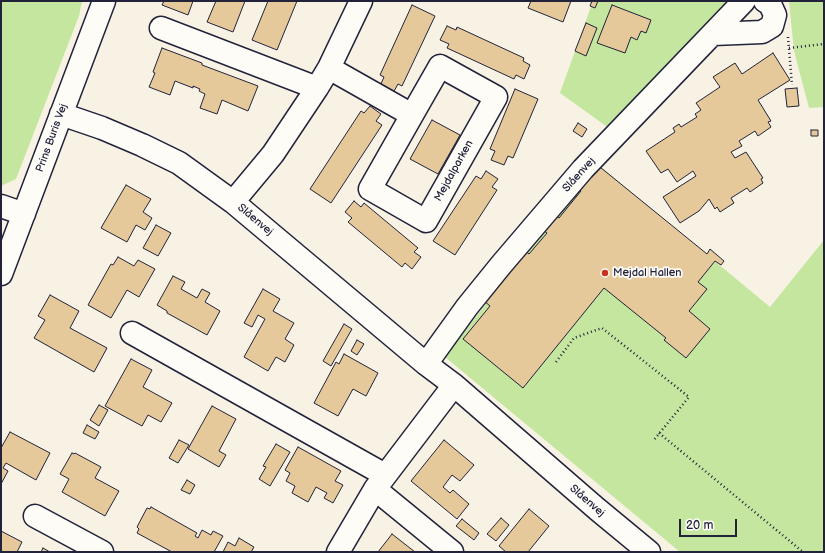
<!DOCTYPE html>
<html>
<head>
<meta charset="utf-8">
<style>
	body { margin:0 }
	#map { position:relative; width:825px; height:553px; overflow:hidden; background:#f8f2e4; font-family:"Balsamiq Sans",sans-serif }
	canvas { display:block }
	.frame { position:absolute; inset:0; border:2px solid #22223b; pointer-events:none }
	.scale { position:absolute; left:679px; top:519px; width:58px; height:18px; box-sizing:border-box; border:2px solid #22223b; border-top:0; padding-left:5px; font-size:12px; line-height:14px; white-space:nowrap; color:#22223b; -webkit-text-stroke:3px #fdfcf7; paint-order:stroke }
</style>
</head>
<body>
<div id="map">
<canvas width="825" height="553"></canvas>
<div class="frame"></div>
<div class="scale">20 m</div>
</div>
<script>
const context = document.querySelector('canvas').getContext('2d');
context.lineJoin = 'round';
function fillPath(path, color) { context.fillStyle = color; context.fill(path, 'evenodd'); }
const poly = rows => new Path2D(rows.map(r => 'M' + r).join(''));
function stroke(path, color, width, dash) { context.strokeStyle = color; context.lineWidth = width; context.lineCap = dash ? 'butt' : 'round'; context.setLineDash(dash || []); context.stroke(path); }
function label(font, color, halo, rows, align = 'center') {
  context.font = font + ' "Balsamiq Sans",sans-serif'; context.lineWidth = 3.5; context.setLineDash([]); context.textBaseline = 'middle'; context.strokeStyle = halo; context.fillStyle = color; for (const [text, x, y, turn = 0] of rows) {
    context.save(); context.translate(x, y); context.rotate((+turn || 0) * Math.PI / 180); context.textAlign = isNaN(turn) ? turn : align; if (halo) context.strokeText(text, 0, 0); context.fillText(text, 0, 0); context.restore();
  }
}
fillPath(poly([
	[1,1,82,1,79,16,16,179,1,186],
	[593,1,738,1,610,131,606,126,560,93],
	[789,1,824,1,824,107,809,108,794,51],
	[595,162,770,307,824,240,824,552,680,552,445,357]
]), '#c4e69f');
const building = poly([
	[164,1,193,1,188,15,162,5,164,1],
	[216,1,245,1,233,32,207,22,216,1],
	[268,1,297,1,277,50,252,40,268,1],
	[531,1,571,1,563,22,528,8,531,1],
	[592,1,598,1,595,8,590,6,592,1],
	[412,5,435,16,402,86,398,84,393,93,380,86,384,77,380,75,412,5],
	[612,5,651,20,646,33,641,31,637,40,631,37,625,53,597,43,612,5],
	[586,23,597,28,586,56,575,51,586,23],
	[447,26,456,30,457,27,524,58,523,61,530,65,524,79,516,75,514,79,447,48,449,44,440,40,447,26],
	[162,48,202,63,202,65,258,86,248,111,222,100,217,114,200,108,205,94,199,91,200,89,193,86,193,88,175,81,170,95,149,87,155,73,153,72,162,48],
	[773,53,790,80,758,100,771,121,768,122,771,127,758,136,755,131,739,141,742,146,731,152,735,158,746,152,763,178,761,179,763,183,750,192,747,188,731,198,734,203,720,212,717,207,715,209,709,199,699,211,680,223,663,197,696,176,693,171,677,182,668,169,661,173,646,151,675,132,673,128,679,124,681,127,697,117,695,114,701,110,696,103,720,87,713,77,735,63,742,74,773,53],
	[797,88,799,106,787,107,785,89,797,88],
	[515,89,538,99,513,158,508,156,504,165,491,160,495,151,490,149,515,89],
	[370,106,381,114,376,121,382,125,331,203,310,189,361,111,364,113,370,106],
	[432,120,460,135,438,174,410,159,432,120],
	[578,123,587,129,582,137,573,131,578,123],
	[811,130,818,130,818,136,811,136,811,130],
	[595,163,707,254,710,249,724,261,721,265,715,261,698,282,707,289,689,311,710,329,686,358,664,340,666,338,604,288,523,388,463,339,490,306,483,300,524,250,529,254,547,233,543,230,555,215,559,218,581,191,576,187,595,163],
	[486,171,498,179,492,187,497,190,455,255,433,241,476,176,481,179,486,171],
	[126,185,151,199,143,212,152,218,145,230,136,225,127,242,101,228,126,185],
	[354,201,361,207,364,203,418,248,414,252,421,257,412,269,405,263,402,267,348,222,352,218,345,212,354,201],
	[156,225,171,233,158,256,143,248,156,225],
	[118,257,134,266,138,260,155,269,139,297,127,290,111,318,88,305,111,264,113,265,118,257],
	[173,276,185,282,181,289,197,298,202,289,210,293,205,302,220,311,207,335,167,313,167,311,157,305,173,276],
	[263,289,280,299,273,311,294,323,285,339,294,345,285,362,276,357,268,371,244,357,265,319,258,315,252,327,244,323,263,289],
	[50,295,79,311,70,328,107,348,94,372,34,338,45,320,38,316,50,295],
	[344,324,352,329,331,366,323,361,344,324],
	[357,340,364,344,357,355,351,351,357,340],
	[344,354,378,373,366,396,353,389,338,416,314,403,336,362,339,364,344,354],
	[131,359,152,370,143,387,172,403,161,422,148,415,142,426,105,406,131,359],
	[99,405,108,410,99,426,90,420,99,405],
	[212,406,236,419,219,451,226,455,219,467,188,449,212,406],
	[87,425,99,432,95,439,83,433,87,425],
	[10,432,50,453,36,480,6,463,3,468,8,471,1,484,1,448,10,432],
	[179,440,189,445,178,463,169,458,179,440],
	[444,440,474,465,460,481,452,475,443,487,450,493,453,490,469,504,457,519,411,481,444,440],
	[276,444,290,452,270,486,259,479,266,467,263,466,276,444],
	[298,447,341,471,335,481,343,485,333,503,324,498,327,493,316,487,308,502,292,493,295,486,286,481,290,473,285,470,298,447],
	[72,453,74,454,75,453,101,467,95,478,119,491,105,516,62,492,69,479,60,474,72,453],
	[187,480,195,485,190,494,181,490,187,480],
	[151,507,197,533,195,536,198,538,202,530,211,535,213,531,223,536,214,552,172,552,137,533,139,529,137,527,147,508,150,509,151,507],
	[529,509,549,526,528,552,506,552,499,546,529,509],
	[501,518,509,525,496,541,487,534,501,518],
	[462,519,479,533,474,540,456,526,462,519],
	[1,531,22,542,17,552,1,552,1,531],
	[392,534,415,552,378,552,392,534],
	[239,538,254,547,251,552,223,552,228,542,235,546,239,538],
	[43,548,50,552,41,552,43,548]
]);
fillPath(building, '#e5c99a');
stroke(building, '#22223b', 1);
const minor = poly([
	[161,28,317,88],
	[713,34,762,32,772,26,775,15,770,4,765,1],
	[329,68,412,115,440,66,496,97,426,221,370,189,412,115],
	[61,114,102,128,142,145,179,163,233,202,426,364,454,385,597,509,649,552],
	[233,202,273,154,317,88,329,68,361,1],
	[1,206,24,214],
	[1,274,104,1],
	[132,333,385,475],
	[426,364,467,307,501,265,583,169,744,1],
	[375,489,452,552],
	[35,516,102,552],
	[338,552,375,489,454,385]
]);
stroke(minor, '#22223b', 25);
stroke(poly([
	[788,37,792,85],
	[789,48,824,44],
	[556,362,574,338,602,328,689,397,653,441],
	[659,433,803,552]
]), '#22223b', 2.5, [1, 3]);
stroke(minor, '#fdfcf7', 22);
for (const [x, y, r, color] of [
	[605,273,4,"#c8321e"]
]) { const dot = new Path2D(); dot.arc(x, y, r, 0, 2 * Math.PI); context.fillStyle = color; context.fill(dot); stroke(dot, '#fdfcf7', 1.5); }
label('11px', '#22223b', '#fdfcf7', [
	["Prins Buris Vej",52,138,-70],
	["Mejdalparken",454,171,-61],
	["Slåenvej",579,175,-48],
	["Slåenvej",255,220,40],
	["Slåenvej",587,501,41]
]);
label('11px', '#22223b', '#fdfcf7', [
	["Mejdal Hallen",613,273]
], 'left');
</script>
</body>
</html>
